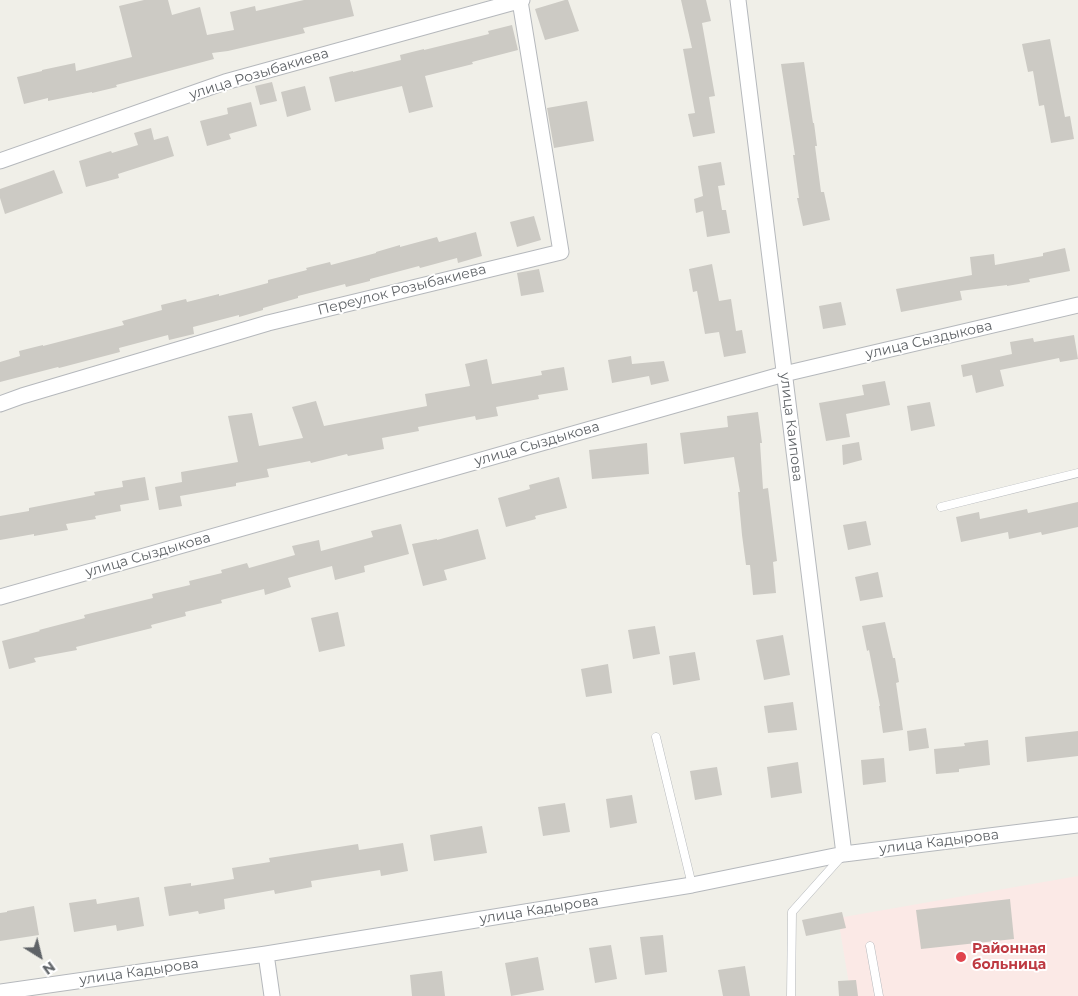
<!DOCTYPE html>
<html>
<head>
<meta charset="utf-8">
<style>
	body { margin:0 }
	#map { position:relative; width:1078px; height:996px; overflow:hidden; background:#f0efe8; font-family:Montserrat,sans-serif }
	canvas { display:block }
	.north { position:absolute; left:15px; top:931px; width:50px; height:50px; -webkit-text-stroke:4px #fff; paint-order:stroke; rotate:144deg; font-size:14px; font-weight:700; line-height:20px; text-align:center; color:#5f6367 }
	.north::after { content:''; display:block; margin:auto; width:18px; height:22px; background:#5f6367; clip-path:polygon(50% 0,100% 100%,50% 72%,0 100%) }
</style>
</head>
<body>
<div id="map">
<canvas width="1078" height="996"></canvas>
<div class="north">N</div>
</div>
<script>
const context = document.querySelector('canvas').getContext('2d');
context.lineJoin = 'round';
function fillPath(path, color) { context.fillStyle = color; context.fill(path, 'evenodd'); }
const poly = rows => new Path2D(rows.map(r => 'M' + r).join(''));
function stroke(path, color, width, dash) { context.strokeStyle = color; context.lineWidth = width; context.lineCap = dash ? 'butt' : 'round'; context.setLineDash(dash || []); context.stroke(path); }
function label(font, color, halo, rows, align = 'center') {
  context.font = font + ' Montserrat,sans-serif'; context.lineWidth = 4; context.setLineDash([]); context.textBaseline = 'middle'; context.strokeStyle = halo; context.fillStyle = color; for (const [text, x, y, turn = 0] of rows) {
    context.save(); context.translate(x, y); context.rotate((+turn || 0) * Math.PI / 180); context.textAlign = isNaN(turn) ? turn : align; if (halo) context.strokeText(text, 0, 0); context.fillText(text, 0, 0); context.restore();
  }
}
fillPath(poly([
	[1078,876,1078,996,851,996,838,918]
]), '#fbe9e6');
fillPath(poly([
	[144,0,168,0,172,15,200,7,207,35,234,30,230,12,255,6,256,11,304,0,350,0,354,16,303,28,305,33,228,51,212,53,214,59,116,85,117,87,92,93,92,92,48,101,48,98,24,104,17,77,42,71,42,70,75,63,76,71,132,57,119,6],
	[565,0,568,0,579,31,545,40,535,9],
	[681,0,706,0,711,21,702,23,715,96,709,97,715,133,693,137,688,114,695,113,683,49,692,48],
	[512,25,518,50,472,62,473,64,425,76,433,107,409,113,402,86,335,102,329,77,353,71,353,72,401,60,400,55,424,49,424,50,489,34,488,31],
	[1050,39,1065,117,1070,116,1074,139,1051,143,1044,105,1039,106,1033,71,1028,72,1022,44],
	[804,62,813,123,814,123,817,146,815,146,821,192,824,192,830,220,803,226,797,198,799,198,793,155,795,155,781,64],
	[272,82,277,101,260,105,255,86],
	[305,86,311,110,287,117,281,92],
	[587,101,594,141,554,148,547,108],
	[251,102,257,126,229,134,231,139,207,146,200,121,228,114,227,108],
	[151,128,154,140,168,136,174,156,118,174,119,178,86,187,79,161,111,151,112,153,138,145,134,133],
	[721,162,725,185,718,186,722,210,726,210,730,233,707,237,703,211,696,213,694,199,703,196,698,166],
	[54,170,63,193,5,214,0,198,0,189],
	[534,216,541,240,517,247,510,222],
	[476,232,482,256,458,263,457,258,420,268,419,266,370,279,370,281,346,287,345,284,298,296,298,298,263,308,263,310,239,317,239,315,193,327,194,334,169,340,168,335,119,348,120,352,59,368,58,367,0,382,0,362,20,356,19,351,43,345,43,346,124,325,122,321,162,310,161,305,186,299,187,302,219,294,219,296,268,283,268,280,307,270,306,268,330,262,331,265,376,253,376,252,400,245,400,247,437,237,439,242],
	[1065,248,1070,271,1029,279,1030,282,1007,286,1007,285,960,291,962,300,901,312,896,289,972,275,970,257,994,254,995,265,1043,256,1043,253],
	[712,264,719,301,731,299,736,331,742,330,746,353,724,357,719,332,705,334,697,291,693,292,689,269],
	[539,269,544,292,521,296,517,273],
	[841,302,846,325,823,329,819,306],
	[1074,335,1078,359,1060,362,1059,358,1000,370,1004,386,976,393,972,375,963,377,961,365,1012,354,1010,342,1033,338,1034,342],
	[631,356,632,364,664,361,669,381,651,385,649,376,612,383,608,360],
	[487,359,492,384,542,375,541,371,564,367,568,390,538,395,539,399,496,407,498,416,476,420,475,416,418,427,419,431,382,438,384,449,348,456,347,454,311,463,310,461,267,469,269,477,236,483,236,486,180,496,182,506,159,510,155,487,182,482,181,472,238,462,228,416,252,413,259,446,303,438,292,407,316,401,324,426,427,406,425,394,470,386,465,364],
	[885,381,890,405,846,414,850,437,826,441,819,403,864,395,862,385],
	[930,402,935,426,911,431,907,406],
	[758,412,762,443,760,443,763,489,768,488,777,561,773,562,776,593,753,595,750,565,746,565,742,535,738,492,740,492,734,457,684,464,680,433,728,427,727,416],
	[859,442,862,460,843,465,842,445],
	[647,443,649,474,592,479,589,450],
	[145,477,149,500,120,505,121,511,95,516,96,519,66,524,68,530,34,536,34,534,0,540,0,516,29,511,29,508,95,495,94,492,123,487,122,481],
	[559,477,567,508,535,516,536,519,506,527,498,498,530,489,529,485],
	[1078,502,1078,527,1042,535,1041,532,1009,539,1008,532,961,542,956,517,979,512,980,519,1027,509,1028,513],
	[866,521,871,545,848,550,843,525],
	[401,524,409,554,364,566,365,572,335,580,332,566,288,578,291,587,265,595,264,589,221,600,222,603,185,612,186,616,151,625,152,628,76,647,77,650,34,658,36,662,9,669,2,641,40,631,39,630,85,618,84,615,153,598,152,594,190,585,189,581,222,573,221,570,247,563,249,568,295,555,292,546,319,540,321,551,373,537,371,531],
	[478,529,486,559,444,570,447,580,423,586,412,544,437,539,437,540],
	[878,572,883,597,860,601,855,577],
	[338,612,345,646,319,652,311,618],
	[885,622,893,658,895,658,899,682,896,683,903,730,883,733,879,706,880,706,869,650,867,651,862,626],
	[655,626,660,654,633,659,628,630],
	[783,635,790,675,764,680,756,640],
	[695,652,700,680,673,685,669,656],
	[608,664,612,693,586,697,581,669],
	[793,702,797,730,768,733,764,706],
	[926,728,929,748,909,751,907,731],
	[1078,731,1078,756,1027,762,1025,737],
	[988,740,990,765,959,769,959,772,936,774,934,749,965,746,964,743],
	[884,758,886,782,863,785,861,760],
	[798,762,802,793,771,798,767,767],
	[717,767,722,795,695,800,690,771],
	[632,795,637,823,610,828,606,799],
	[565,803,570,832,543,836,538,807],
	[482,826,487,853,434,861,430,835],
	[403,843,408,871,381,876,380,870,311,881,312,887,275,894,274,890,224,899,225,909,199,914,198,911,169,916,164,887,191,883,191,886,234,879,232,868,270,862,269,858,358,844,359,850],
	[139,897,144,926,117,931,116,925,74,932,69,903,96,899,97,904],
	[1010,899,1014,939,921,949,916,910],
	[34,906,39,935,0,941,0,913,7,912,7,911],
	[842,912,846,928,806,936,802,920],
	[663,935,667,972,645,975,640,937],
	[611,945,617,979,595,983,589,948],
	[538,957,544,990,511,996,505,963],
	[745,966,750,996,723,996,718,970],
	[442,971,445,996,412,996,410,975],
	[856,980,858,996,839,996,838,981]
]), '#cccac4');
const service = poly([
	[941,507,1078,473],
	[656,737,692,885],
	[870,946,879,996],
	[791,996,792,912,842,856]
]);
const minor = poly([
	[738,0,844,854],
	[0,161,225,82,522,0],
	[0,404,22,396,268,323,561,252,520,1],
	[0,597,784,374,1078,305],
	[266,954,272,996],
	[0,992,266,954,692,885,844,854,1078,825]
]);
stroke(service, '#b5b8bc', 9);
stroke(minor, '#b5b8bc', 17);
stroke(service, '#fff', 8);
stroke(minor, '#fff', 15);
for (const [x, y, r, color] of [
	[961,957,6,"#e0444e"]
]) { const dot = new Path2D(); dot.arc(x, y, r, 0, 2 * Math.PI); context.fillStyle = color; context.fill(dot); stroke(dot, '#fff', 2); }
label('14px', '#5f6367', '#fff', [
	["улица Розыбакиева",259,74,-17],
	["Переулок Розыбакиева",402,290,-14],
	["улица Сыздыкова",929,340,-13],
	["улица Каипова",791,427,83],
	["улица Сыздыкова",537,444,-16],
	["улица Сыздыкова",148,555,-16],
	["улица Кадырова",939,842,-7],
	["улица Кадырова",539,910,-9],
	["улица Кадырова",139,972,-8]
]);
label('bold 14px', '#be3a42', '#fff', [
	["Районная",972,949],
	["больница",972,965]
], 'left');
</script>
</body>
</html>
